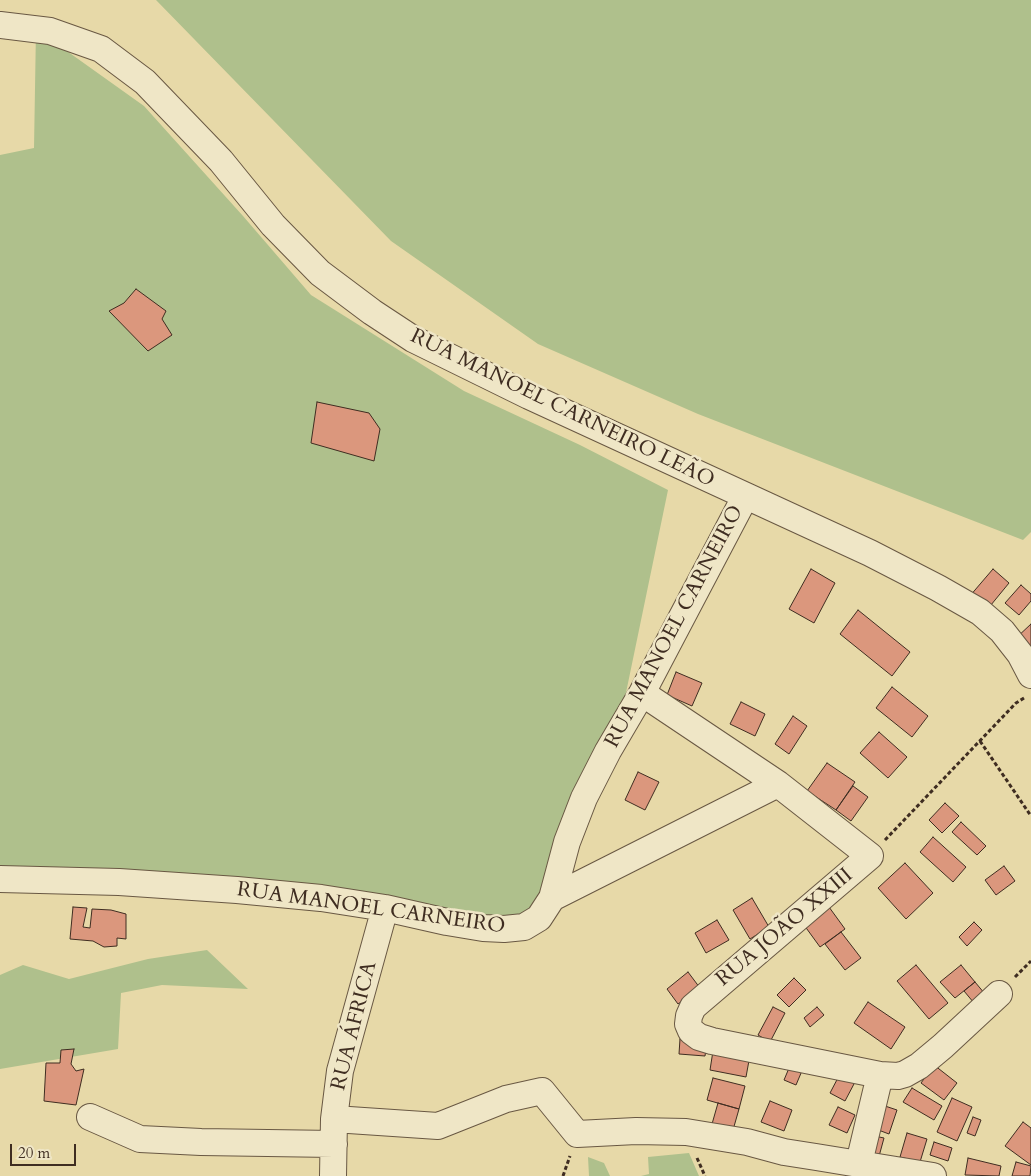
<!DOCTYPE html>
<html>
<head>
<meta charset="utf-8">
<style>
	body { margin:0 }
	#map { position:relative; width:1031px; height:1176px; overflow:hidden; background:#e7d9a8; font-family:Cardo,serif }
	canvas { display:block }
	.scale { position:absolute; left:10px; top:1144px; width:66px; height:22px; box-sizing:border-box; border:2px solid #3f2d21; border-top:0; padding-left:6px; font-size:15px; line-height:18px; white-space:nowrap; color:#3f2d21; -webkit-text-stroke:4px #efe6c6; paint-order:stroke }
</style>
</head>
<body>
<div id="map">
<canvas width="1031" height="1176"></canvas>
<div class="scale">20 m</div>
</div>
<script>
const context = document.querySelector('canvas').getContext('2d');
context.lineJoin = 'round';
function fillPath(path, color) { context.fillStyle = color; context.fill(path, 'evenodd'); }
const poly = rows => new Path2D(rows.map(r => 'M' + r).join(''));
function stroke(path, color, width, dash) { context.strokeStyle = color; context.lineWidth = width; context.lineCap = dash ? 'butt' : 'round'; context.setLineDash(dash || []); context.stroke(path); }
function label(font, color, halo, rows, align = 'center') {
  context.font = font + ' Cardo,serif'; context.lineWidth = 5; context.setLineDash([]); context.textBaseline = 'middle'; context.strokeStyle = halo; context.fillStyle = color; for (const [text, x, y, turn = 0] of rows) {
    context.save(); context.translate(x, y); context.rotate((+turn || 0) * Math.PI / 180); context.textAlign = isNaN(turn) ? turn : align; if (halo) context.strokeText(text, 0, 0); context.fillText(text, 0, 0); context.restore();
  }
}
fillPath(poly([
	[156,0,1031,0,1031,532,1023,540,698,414,538,344,391,241],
	[36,29,144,106,243,216,311,295,464,391,580,445,668,490,622,712,543,889,524,927,0,871,0,155,34,148],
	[207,950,248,989,162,985,121,993,118,1049,0,1069,0,975,23,965,69,979,148,959],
	[689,1153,699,1176,641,1176,649,1174,648,1157],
	[588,1157,604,1163,610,1176,589,1176]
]), '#afc08c');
const building = poly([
	[136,289,166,311,162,319,172,335,148,351,109,311,124,303,136,289],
	[317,402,369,413,380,429,374,461,311,443,317,402],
	[811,569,835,583,814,623,789,609,811,569],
	[993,569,1009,583,986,611,969,597,993,569],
	[1021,585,1031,594,1031,601,1019,615,1005,603,1021,585],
	[858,610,910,652,892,676,840,634,858,610],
	[1031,624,1031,654,1015,639,1031,624],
	[676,672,702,683,692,706,667,695,676,672],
	[892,687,928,716,912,737,876,708,892,687],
	[741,702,765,714,755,736,730,724,741,702],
	[793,716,807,726,789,754,775,744,793,716],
	[879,732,907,757,888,778,860,753,879,732],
	[827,763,855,782,836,810,807,791,827,763],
	[638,772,659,782,645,810,625,800,638,772],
	[853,786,868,797,851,821,836,810,853,786],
	[945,803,959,816,942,833,929,820,945,803],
	[961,822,986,846,977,855,952,832,961,822],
	[933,837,966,867,953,882,920,852,933,837],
	[905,863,933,893,906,919,878,888,905,863],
	[1004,866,1015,881,996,895,985,880,1004,866],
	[752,898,769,927,750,939,733,910,752,898],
	[73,907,87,908,83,927,90,928,92,909,111,910,126,914,126,939,117,938,117,946,104,947,93,941,70,939,73,907],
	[829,907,845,929,820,947,804,925,829,907],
	[717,920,729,940,706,953,695,933,717,920],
	[974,922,982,930,967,946,959,937,974,922],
	[841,932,861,958,845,970,825,944,841,932],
	[916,965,948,1003,929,1019,897,981,916,965],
	[961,965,975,982,955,998,940,982,961,965],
	[688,972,700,988,678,1004,667,989,688,972],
	[794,978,806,990,789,1007,777,995,794,978],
	[975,982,985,994,974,1003,964,991,975,982],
	[868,1002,905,1027,891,1049,854,1023,868,1002],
	[773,1007,785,1013,770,1042,758,1035,773,1007],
	[817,1007,824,1015,810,1027,804,1018,817,1007],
	[680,1039,707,1042,705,1056,679,1054,680,1039],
	[74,1049,71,1064,76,1071,84,1069,76,1105,44,1101,46,1063,60,1063,61,1050,74,1049],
	[713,1051,750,1055,746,1077,710,1070,713,1051],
	[792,1061,804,1066,796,1085,784,1080,792,1061],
	[934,1065,957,1083,944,1100,921,1083,934,1065],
	[840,1074,855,1082,845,1101,830,1093,840,1074],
	[713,1078,745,1086,739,1109,707,1100,713,1078],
	[912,1088,942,1106,934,1120,903,1102,912,1088],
	[952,1098,972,1107,957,1141,937,1132,952,1098],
	[770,1101,792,1110,784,1131,761,1122,770,1101],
	[718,1103,739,1109,733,1130,712,1124,718,1103],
	[882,1105,897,1110,889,1134,873,1128,882,1105],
	[838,1107,855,1115,847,1133,829,1125,838,1107],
	[973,1117,981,1120,975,1136,967,1133,973,1117],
	[1023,1122,1031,1128,1031,1165,1005,1146,1023,1122],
	[907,1133,927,1139,920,1162,900,1157,907,1133],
	[870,1135,884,1138,878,1160,865,1157,870,1135],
	[934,1142,952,1148,948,1161,930,1155,934,1142],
	[968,1158,1001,1166,999,1176,965,1175,968,1158],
	[1016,1162,1031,1166,1030,1176,1012,1176,1016,1162]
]);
fillPath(building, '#db977d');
stroke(building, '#3f2d21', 1);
const street = poly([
	[0,25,50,31,101,49,145,82,221,161,273,225,320,273,372,312,413,339,529,396,870,553,938,588,980,612,1002,631,1020,654,1031,675],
	[642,693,778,784,870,856,693,1007,689,1016,688,1024,691,1031,699,1037,712,1041,880,1075,898,1076,905,1074,919,1066,943,1046,999,994],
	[0,879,119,882,237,890,321,898,385,908,447,922,483,928,504,929,524,927,539,918,552,898,567,842,584,798,608,751,642,693,745,497],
	[552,898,778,784],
	[90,1117,140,1139,201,1142,334,1144],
	[334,1119,438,1126,506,1099,542,1091,577,1134,636,1131,686,1132,747,1142,784,1152,816,1157,933,1176],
	[859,1163,880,1075],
	[333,1176,334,1119,340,1071,385,908]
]);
stroke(street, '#695843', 28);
stroke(poly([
	[980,741,1031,816],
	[885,840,1016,703,1024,698],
	[1015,977,1031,961],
	[697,1158,705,1176],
	[563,1176,570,1156]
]), '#3f2d21', 3, [4, 2.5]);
stroke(street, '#efe6c6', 26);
label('21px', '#3f2d21', '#efe6c6', [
	["RUA MANOEL CARNEIRO LEÃO",562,409,26],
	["RUA MANOEL CARNEIRO",675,627,-62],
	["RUA MANOEL CARNEIRO",371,909,8],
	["RUA JOÃO XXIII",785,928,-40],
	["RUA ÁFRICA",355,1026,-76]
]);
</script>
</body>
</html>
